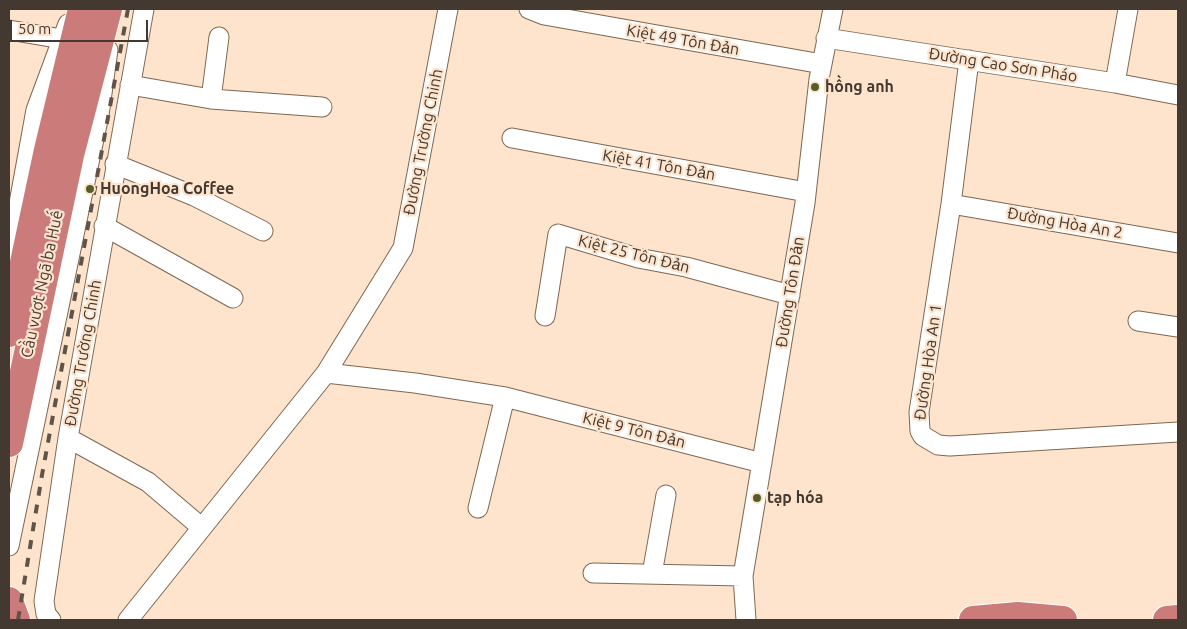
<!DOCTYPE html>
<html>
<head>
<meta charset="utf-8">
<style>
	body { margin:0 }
	#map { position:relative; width:1187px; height:629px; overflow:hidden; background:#fee4cc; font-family:Ubuntu,sans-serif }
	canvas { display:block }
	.frame { position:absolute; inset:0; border:10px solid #433930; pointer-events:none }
	.scale { position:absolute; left:10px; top:20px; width:138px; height:22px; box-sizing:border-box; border:2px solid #433930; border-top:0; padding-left:6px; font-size:15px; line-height:18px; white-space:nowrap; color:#433930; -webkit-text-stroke:4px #fee4cc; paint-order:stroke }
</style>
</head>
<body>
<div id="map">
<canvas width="1187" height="629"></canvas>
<div class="frame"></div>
<div class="scale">50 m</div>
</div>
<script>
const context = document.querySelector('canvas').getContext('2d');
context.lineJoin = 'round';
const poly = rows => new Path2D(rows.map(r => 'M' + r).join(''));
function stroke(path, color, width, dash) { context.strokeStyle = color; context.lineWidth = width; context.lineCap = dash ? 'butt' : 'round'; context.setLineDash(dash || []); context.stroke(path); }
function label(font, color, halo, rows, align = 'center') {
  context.font = font + ' Ubuntu,sans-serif'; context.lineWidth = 4.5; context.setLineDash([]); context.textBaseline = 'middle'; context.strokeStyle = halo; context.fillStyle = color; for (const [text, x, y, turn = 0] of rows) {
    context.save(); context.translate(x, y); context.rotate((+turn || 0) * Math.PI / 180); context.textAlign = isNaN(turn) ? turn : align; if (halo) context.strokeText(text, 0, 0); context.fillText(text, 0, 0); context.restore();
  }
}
const minor = poly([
	[529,9,544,15,822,64],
	[9,30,62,39],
	[826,38,1115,83,1178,95],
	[969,60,951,204,919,412,920,431,923,436,938,445,950,446,1178,432],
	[1115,83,1128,9],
	[130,85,211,99,322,107],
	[211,99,219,37],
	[512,138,806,192],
	[115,164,194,196,263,231],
	[951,204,1178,243],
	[104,226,233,298],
	[9,258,36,110,68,24],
	[545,316,558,234,638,258,686,267,790,295],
	[1138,321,1178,327],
	[326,373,415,383,505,397,762,463],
	[68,438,148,482,201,527],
	[478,508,505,397],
	[9,546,99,115,108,50],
	[593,573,743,576],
	[652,574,666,495],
	[51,620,46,614,44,601,68,438,144,9],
	[128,620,326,373,403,248,448,9],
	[746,620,743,576,805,203,819,79,833,9]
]);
const highway = poly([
	[9,333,48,150,82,9],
	[9,443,70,155,108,9],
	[9,601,16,620],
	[973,620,1018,616,1063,620],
	[1167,620,1178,619]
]);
stroke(minor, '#7e6752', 21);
stroke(highway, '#fff', 30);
stroke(minor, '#fff', 19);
stroke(highway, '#cc7b7b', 28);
stroke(poly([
	[18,620,42,475,128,9]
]), '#605348', 4, [9, 9]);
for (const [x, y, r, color] of [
	[815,87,5,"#555d2b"],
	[90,189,5,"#555d2b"],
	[757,498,5,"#555d2b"]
]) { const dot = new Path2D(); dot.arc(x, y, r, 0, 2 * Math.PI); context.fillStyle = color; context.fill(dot); stroke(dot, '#fee4cc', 2); }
label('16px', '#433930', '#fee4cc', [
	["Kiệt 49 Tôn Đản",683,40,10],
	["Đường Cao Sơn Pháo",1003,65,9],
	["Đường Trường Chinh",423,142,-79],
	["Kiệt 41 Tôn Đản",659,165,10],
	["Đường Hòa An 2",1065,223,10],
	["Kiệt 25 Tôn Đản",634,254,14],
	["Cầu vượt Ngã ba Huế",42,284,-78],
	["Đường Tôn Đản",790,292,-81],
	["Đường Trường Chinh",83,353,-80],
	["Đường Hòa An 1",928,362,-82],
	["Kiệt 9 Tôn Đản",634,430,14]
]);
label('bold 16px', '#433930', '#fee4cc', [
	["hồng anh",825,87],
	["HuongHoa Coffee",100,189],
	["tạp hóa",767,498]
], 'left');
</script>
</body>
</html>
